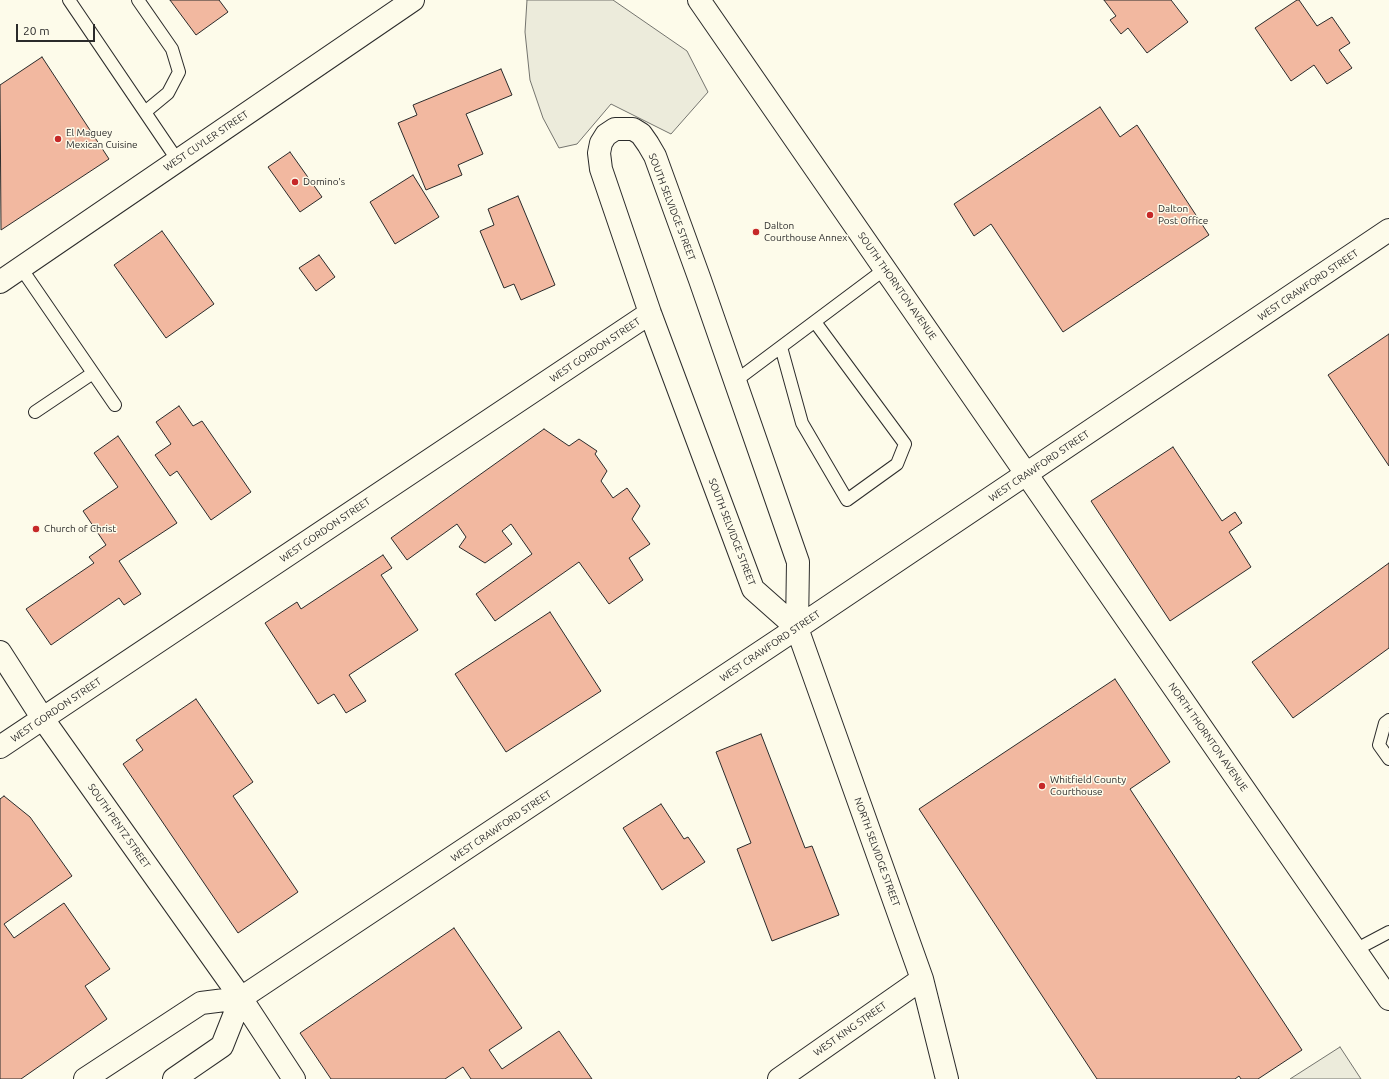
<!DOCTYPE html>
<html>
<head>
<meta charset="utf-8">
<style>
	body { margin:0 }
	#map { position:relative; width:1389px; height:1079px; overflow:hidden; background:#fdfbea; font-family:Ubuntu,sans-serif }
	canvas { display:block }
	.scale { position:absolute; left:16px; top:24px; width:79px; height:18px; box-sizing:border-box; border:2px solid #2b2b2b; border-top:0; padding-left:5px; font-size:12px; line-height:14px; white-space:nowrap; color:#2b2b2b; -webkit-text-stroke:3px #fdfbea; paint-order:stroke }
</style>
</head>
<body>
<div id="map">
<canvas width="1389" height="1079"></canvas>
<div class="scale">20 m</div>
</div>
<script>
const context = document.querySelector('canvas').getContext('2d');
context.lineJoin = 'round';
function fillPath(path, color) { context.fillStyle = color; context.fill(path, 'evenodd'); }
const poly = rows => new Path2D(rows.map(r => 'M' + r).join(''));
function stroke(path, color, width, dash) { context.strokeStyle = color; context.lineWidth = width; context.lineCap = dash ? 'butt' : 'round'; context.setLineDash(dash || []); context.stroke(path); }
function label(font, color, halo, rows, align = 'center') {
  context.font = font + ' Ubuntu,sans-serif'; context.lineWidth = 3; context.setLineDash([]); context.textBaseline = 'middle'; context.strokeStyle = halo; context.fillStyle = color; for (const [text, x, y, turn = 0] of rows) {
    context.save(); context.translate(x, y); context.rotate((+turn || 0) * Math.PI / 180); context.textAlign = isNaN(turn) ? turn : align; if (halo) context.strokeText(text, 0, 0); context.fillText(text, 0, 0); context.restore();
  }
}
const green = poly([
	[527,0,613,0,687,51,708,92,671,134,611,104,577,144,559,148,543,118,530,80,525,32,527,0],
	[1340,1047,1361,1079,1290,1079,1340,1047]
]);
fillPath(green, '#ecebdb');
stroke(green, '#74746e', 1);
const building = poly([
	[170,0,219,0,228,12,196,35,170,0],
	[1104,0,1171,0,1188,22,1147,53,1128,28,1121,34,1110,20,1116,16,1104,0],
	[1297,0,1299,0,1317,26,1332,17,1350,43,1339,50,1352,68,1327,84,1314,65,1291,81,1255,28,1297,0],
	[42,57,109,159,1,230,0,85,42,57],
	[501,69,512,95,466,114,483,154,458,165,462,175,426,190,398,123,417,115,413,105,501,69],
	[1100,107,1120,137,1137,125,1209,235,1063,332,991,224,974,236,954,204,1100,107],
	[290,152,322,197,300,212,268,167,290,152],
	[413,175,439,217,395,244,370,202,413,175],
	[518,196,555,285,521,300,514,284,504,288,480,231,494,225,488,209,518,196],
	[162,231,214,304,166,338,114,265,162,231],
	[319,255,335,277,316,291,299,268,319,255],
	[1389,334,1389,466,1328,375,1389,334],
	[179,406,193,426,202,421,251,492,211,520,177,471,170,476,155,455,171,444,156,422,179,406],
	[544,429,569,446,579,439,597,451,595,454,607,471,601,481,613,498,627,488,640,506,632,519,650,544,629,558,643,580,609,604,579,562,495,621,476,594,532,554,511,524,502,531,512,544,485,563,459,547,466,537,457,524,407,560,391,538,544,429],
	[118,436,177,523,119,561,141,594,124,605,119,598,51,645,26,609,94,563,89,557,106,545,83,511,118,487,94,453,118,436],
	[1173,447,1222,521,1235,512,1242,523,1229,532,1251,567,1170,621,1091,501,1173,447],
	[383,555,392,568,381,575,418,630,349,675,366,701,346,713,334,694,318,704,265,623,297,602,301,609,383,555],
	[1389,563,1389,648,1293,718,1252,662,1389,563],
	[550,612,601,691,506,752,455,674,550,612],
	[1115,679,1170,762,1130,789,1302,1050,1258,1079,1241,1079,1239,1076,1235,1079,1097,1079,919,809,1115,679],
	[196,699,253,782,233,796,298,892,238,933,123,764,143,750,136,740,196,699],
	[761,734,805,848,812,846,839,915,772,941,737,849,751,843,716,752,761,734],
	[4,796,30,817,72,876,4,924,14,938,64,903,110,969,85,986,107,1019,21,1079,0,1079,0,799,4,796],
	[661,804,684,839,688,837,705,862,662,890,623,828,661,804],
	[454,928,522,1028,489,1050,502,1069,559,1031,592,1079,471,1079,463,1067,445,1079,331,1079,300,1033,454,928]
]);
fillPath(building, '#f2b8a0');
stroke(building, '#2b2b2b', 1);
const service = poly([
	[69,0,178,161],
	[138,0,172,49,179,72,168,93,145,112],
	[21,268,115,405],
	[781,347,802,423,847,500,897,464,905,444,815,322],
	[734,382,885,269],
	[35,412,93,373],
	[1389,720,1385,723,1379,745,1389,759],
	[1355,950,1389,932]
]);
const minor = poly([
	[0,282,413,0],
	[797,628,753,589,650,313,601,169,599,153,601,143,606,135,615,129,633,129,641,134,648,144,655,156,700,280,798,562,797,628,922,979,947,1079],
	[0,652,43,719,241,998,294,1079],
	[0,747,650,313],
	[85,1079,201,1003,241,998],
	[174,1079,222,1046,241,998,797,628,1389,230],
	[779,1079,922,979]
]);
const secondary = poly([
	[699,0,1389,999]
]);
stroke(service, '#2b2b2b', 14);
stroke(minor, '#2b2b2b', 24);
stroke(secondary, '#2b2b2b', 24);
stroke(service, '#fdfbea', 12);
stroke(minor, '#fdfbea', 22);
stroke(secondary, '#fdfbea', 22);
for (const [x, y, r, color] of [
	[58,139,4,"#c62828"],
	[295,182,4,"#c62828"],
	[1150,215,4,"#c62828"],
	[756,232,4,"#c62828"],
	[36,529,4,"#c62828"],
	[1042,786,4,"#c62828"]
]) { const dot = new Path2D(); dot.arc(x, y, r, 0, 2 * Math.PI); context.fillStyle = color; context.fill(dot); stroke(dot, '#fdfbea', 1.5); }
label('10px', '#2b2b2b', '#fdfbea', [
	["El Maguey",66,133],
	["Mexican Cuisine",66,145],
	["Domino's",303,182],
	["Dalton",1158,209],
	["Post Office",1158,221],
	["Dalton",764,226],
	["Courthouse Annex",764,238],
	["Church of Christ",44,529],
	["Whitfield County",1050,780],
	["Courthouse",1050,792]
], 'left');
label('10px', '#2b2b2b', '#fdfbea', [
	["WEST CUYLER STREET",206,141,-34],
	["SOUTH SELVIDGE STREET",672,207,69],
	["WEST CRAWFORD STREET",1308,285,-34],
	["SOUTH THORNTON AVENUE",897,286,55],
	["WEST GORDON STREET",595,350,-34],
	["WEST CRAWFORD STREET",1039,466,-34],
	["WEST GORDON STREET",325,530,-34],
	["SOUTH SELVIDGE STREET",732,532,69],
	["WEST CRAWFORD STREET",770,646,-34],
	["WEST GORDON STREET",56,710,-34],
	["NORTH THORNTON AVENUE",1208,737,55],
	["SOUTH PENTZ STREET",119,826,55],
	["WEST CRAWFORD STREET",501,826,-34],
	["NORTH SELVIDGE STREET",877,852,70],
	["WEST KING STREET",850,1029,-35]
]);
</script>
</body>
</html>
